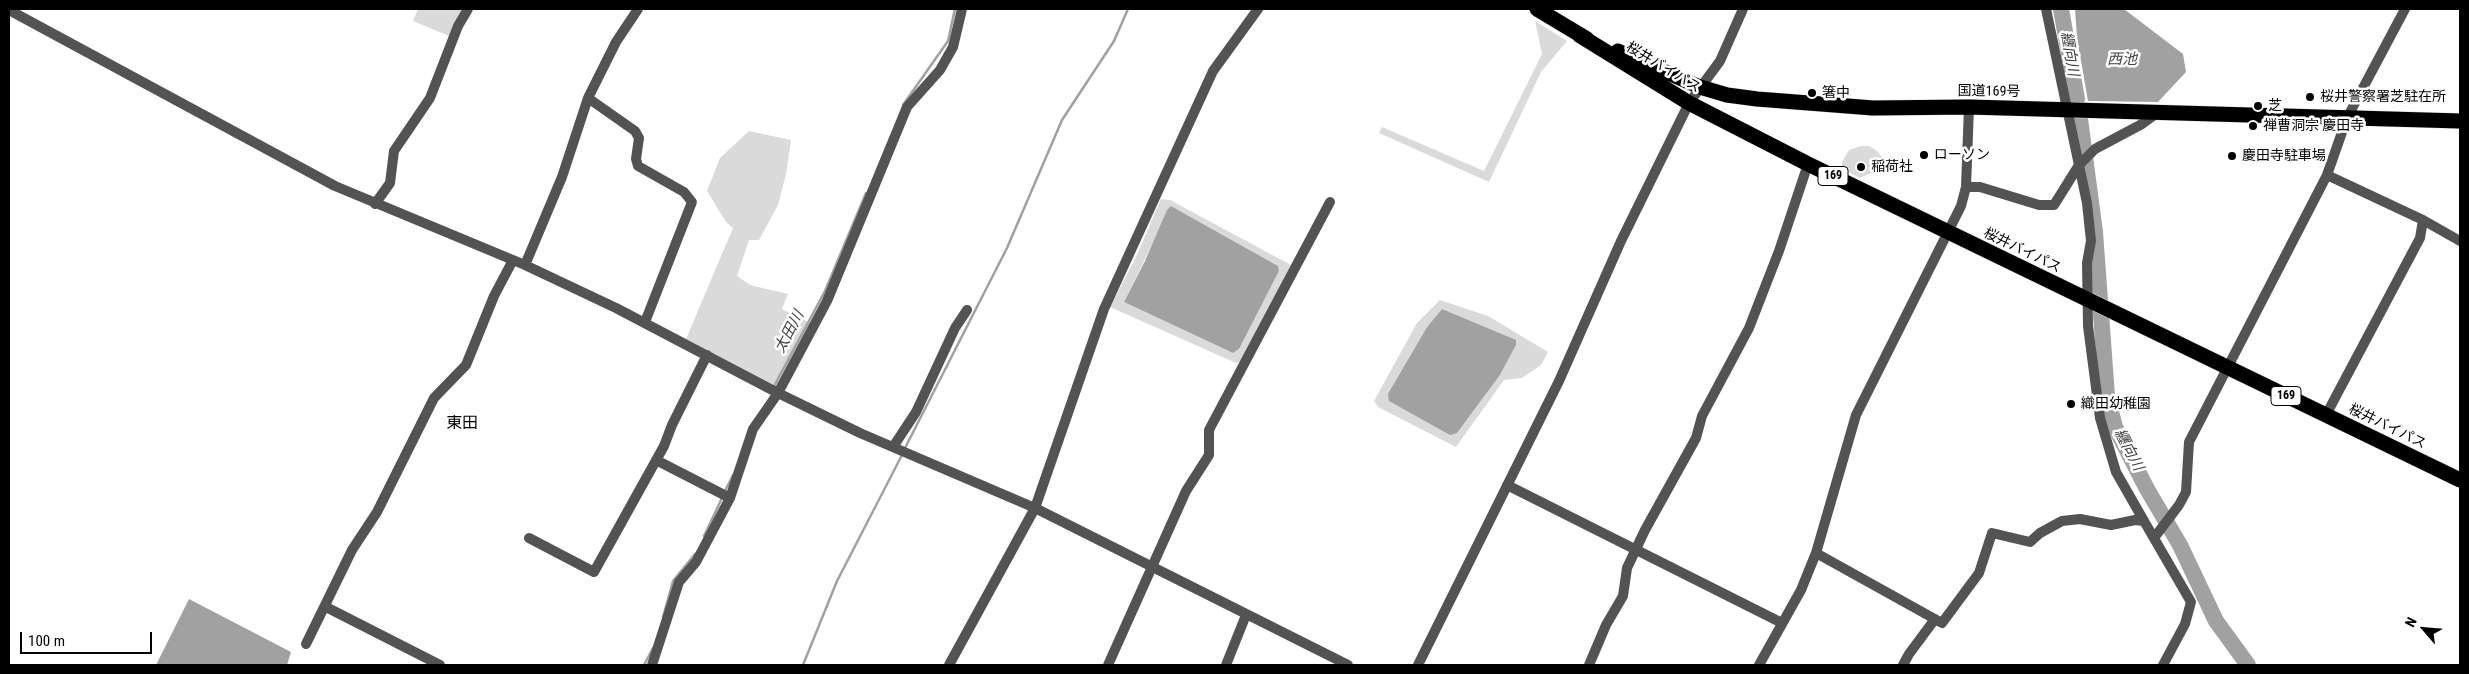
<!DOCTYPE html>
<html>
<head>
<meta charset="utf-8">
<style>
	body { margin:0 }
	#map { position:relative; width:2469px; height:674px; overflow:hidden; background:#fff; font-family:"Roboto Condensed",sans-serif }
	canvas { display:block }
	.frame { position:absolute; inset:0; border:10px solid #000; pointer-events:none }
	.north { position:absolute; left:2399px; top:604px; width:50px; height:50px; -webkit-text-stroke:4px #fff; paint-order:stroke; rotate:297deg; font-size:14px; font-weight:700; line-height:20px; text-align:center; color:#000 }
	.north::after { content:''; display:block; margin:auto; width:18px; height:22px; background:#000; clip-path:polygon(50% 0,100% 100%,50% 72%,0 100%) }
	.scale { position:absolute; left:20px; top:632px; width:132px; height:22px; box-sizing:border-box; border:2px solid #000; border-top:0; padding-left:6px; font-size:15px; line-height:18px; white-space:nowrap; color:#000; -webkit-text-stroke:4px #fff; paint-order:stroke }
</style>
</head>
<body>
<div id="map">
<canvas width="2469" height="674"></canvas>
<div class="frame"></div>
<div class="north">N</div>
<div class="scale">100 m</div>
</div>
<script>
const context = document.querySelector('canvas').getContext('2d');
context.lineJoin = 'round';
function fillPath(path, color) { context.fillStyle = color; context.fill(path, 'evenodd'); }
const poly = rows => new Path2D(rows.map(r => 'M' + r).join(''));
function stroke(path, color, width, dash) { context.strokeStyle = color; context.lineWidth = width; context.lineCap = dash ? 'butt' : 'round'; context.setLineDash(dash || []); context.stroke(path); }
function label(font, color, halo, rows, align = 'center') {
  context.font = font + ' "Roboto Condensed","Noto Sans JP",sans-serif'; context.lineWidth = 5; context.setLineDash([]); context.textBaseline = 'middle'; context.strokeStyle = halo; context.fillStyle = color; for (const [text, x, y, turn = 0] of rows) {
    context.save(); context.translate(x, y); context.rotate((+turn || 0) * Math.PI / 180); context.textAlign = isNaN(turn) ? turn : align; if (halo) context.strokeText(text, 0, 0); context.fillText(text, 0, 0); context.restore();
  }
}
fillPath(poly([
	[418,9,463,9,449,36,413,21],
	[1535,21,1567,41,1541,72,1489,182,1379,133,1382,127,1484,171,1542,54],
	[749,131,791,140,786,174,778,205,759,240,749,240,737,276,750,285,788,294,782,309,812,324,778,387,686,339,733,228,726,222,707,191,720,158],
	[1861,146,1869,146,1877,151,1882,157,1872,173,1859,178,1842,168,1842,162,1849,150],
	[1161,199,1170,200,1291,265,1242,362,1236,363,1110,307,1136,257],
	[1171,206,1278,266,1279,271,1239,349,1233,353,1124,302],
	[1440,300,1488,316,1548,352,1541,365,1522,378,1504,380,1456,447,1378,407,1374,401,1417,323],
	[1442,309,1516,345,1500,375,1457,433,1388,395,1427,327]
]), '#dadada');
fillPath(poly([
	[2075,9,2124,9,2183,54,2186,72,2158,102,2088,101,2077,38],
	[1171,206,1278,266,1279,271,1239,349,1233,353,1124,302,1145,261,1167,210],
	[1442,309,1516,340,1516,345,1500,375,1457,433,1450,435,1389,401,1388,394,1427,327],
	[189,599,291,652,287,665,156,665]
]), '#a1a1a1');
stroke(poly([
	[903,105,948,41,955,9],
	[773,388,825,291,866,193],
	[904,450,1007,248,1062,120,1114,41,1128,9],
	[724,493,733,475],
	[704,536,722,498],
	[663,617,673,581,695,554],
	[644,665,653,648],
	[803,665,837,581,902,455]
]), '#a1a1a1', 2.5);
stroke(poly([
	[2061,9,2077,99],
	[2080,119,2095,232,2107,396,2115,427,2147,489,2180,545,2216,621,2248,665]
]), '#a1a1a1', 16);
const highway = poly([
	[1537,9,1587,39],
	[1579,35,1689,103,1808,164,2460,480],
	[1618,51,1700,87,1727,95,1757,99,1873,108,1969,107,2460,121]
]);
stroke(highway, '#dbdbdb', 16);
stroke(poly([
	[2046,9,2087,203,2091,241,2087,263,2088,326,2100,418,2116,472,2144,521],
	[9,10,335,186,525,265,616,308,778,393,860,433,1035,508,1348,665],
	[588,98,635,131,639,138,636,159,638,166,684,192,692,202,645,322],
	[2327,175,2423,220,2460,241],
	[1966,187,1980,187,2039,205,2054,205,2079,165,2095,149,2142,124,2157,113],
	[375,204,390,183,394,151,430,98,458,26,468,9],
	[525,265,562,177,588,98,616,42,638,9],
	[2326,415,2420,238,2423,220],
	[893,447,916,412,955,328,967,310],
	[656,460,730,498],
	[1507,485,1782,623],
	[529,538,594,572,664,446,672,425,707,355],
	[2154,538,2179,505,2186,492,2189,442,2327,175,2347,118,2405,9],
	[1816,553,1942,623,1979,573,1992,533,2030,542,2040,533,2062,521,2080,519,2111,525,2135,520,2144,521,2191,602,2185,624,2163,665],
	[326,607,440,665],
	[306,644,352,550,377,512,434,398,466,365,494,296,513,260],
	[652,665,679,582,696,562,730,498,753,429,778,393,827,301,907,107,940,70,953,47,962,9],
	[949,665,1035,508,1104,309,1213,71,1258,9],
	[1108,665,1186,491,1209,455,1209,430,1330,202],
	[1226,665,1246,615],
	[1418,665,1559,381,1621,241,1689,103,1720,61,1743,9],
	[1589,665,1606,625,1623,596,1627,568,1645,530,1696,438,1702,416,1749,328,1779,251,1808,164],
	[1759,665,1801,590,1816,553,1856,415,1961,206,1966,187,1969,107],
	[1903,665,1909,654,1935,619]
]), '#535353', 10);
stroke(highway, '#000', 15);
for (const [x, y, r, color] of [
	[1812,93,5,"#000"],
	[2310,97,5,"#000"],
	[2258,106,5,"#000"],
	[2253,126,5,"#000"],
	[1924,155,5,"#000"],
	[2232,156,5,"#000"],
	[1861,167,5,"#000"],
	[2071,404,5,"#000"]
]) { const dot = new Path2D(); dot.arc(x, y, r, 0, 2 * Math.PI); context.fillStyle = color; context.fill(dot); stroke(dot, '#fff', 2); }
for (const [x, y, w] of [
	[1833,176,30],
	[2286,396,30]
]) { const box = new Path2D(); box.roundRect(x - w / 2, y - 9.5, w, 19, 4); context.fillStyle = '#fff'; context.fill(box); stroke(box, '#000', 1); }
label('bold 12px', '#000', null, [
	["169",1833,176],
	["169",2286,396]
]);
label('14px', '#000', '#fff', [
	["桜井バイパス",1663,68,31],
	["国道169号",1989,92,1],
	["桜井バイパス",2022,251,26],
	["桜井バイパス",2387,427,26]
]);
label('14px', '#000', '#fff', [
	["箸中",1822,93],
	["桜井警察署芝駐在所",2320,97],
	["芝",2268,106],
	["禅曹洞宗 慶田寺",2263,126],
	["ローソン",1934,155],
	["慶田寺駐車場",2242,156],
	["稲荷社",1871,167],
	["織田幼稚園",2081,404]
], 'left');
label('italic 15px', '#424242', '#fff', [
	["纒向川",2069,54,80],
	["西池",2122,60],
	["太田川",790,332,-62],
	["纒向川",2128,450,62]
]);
label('16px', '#000', '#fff', [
	["東田",462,424]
]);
</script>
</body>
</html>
